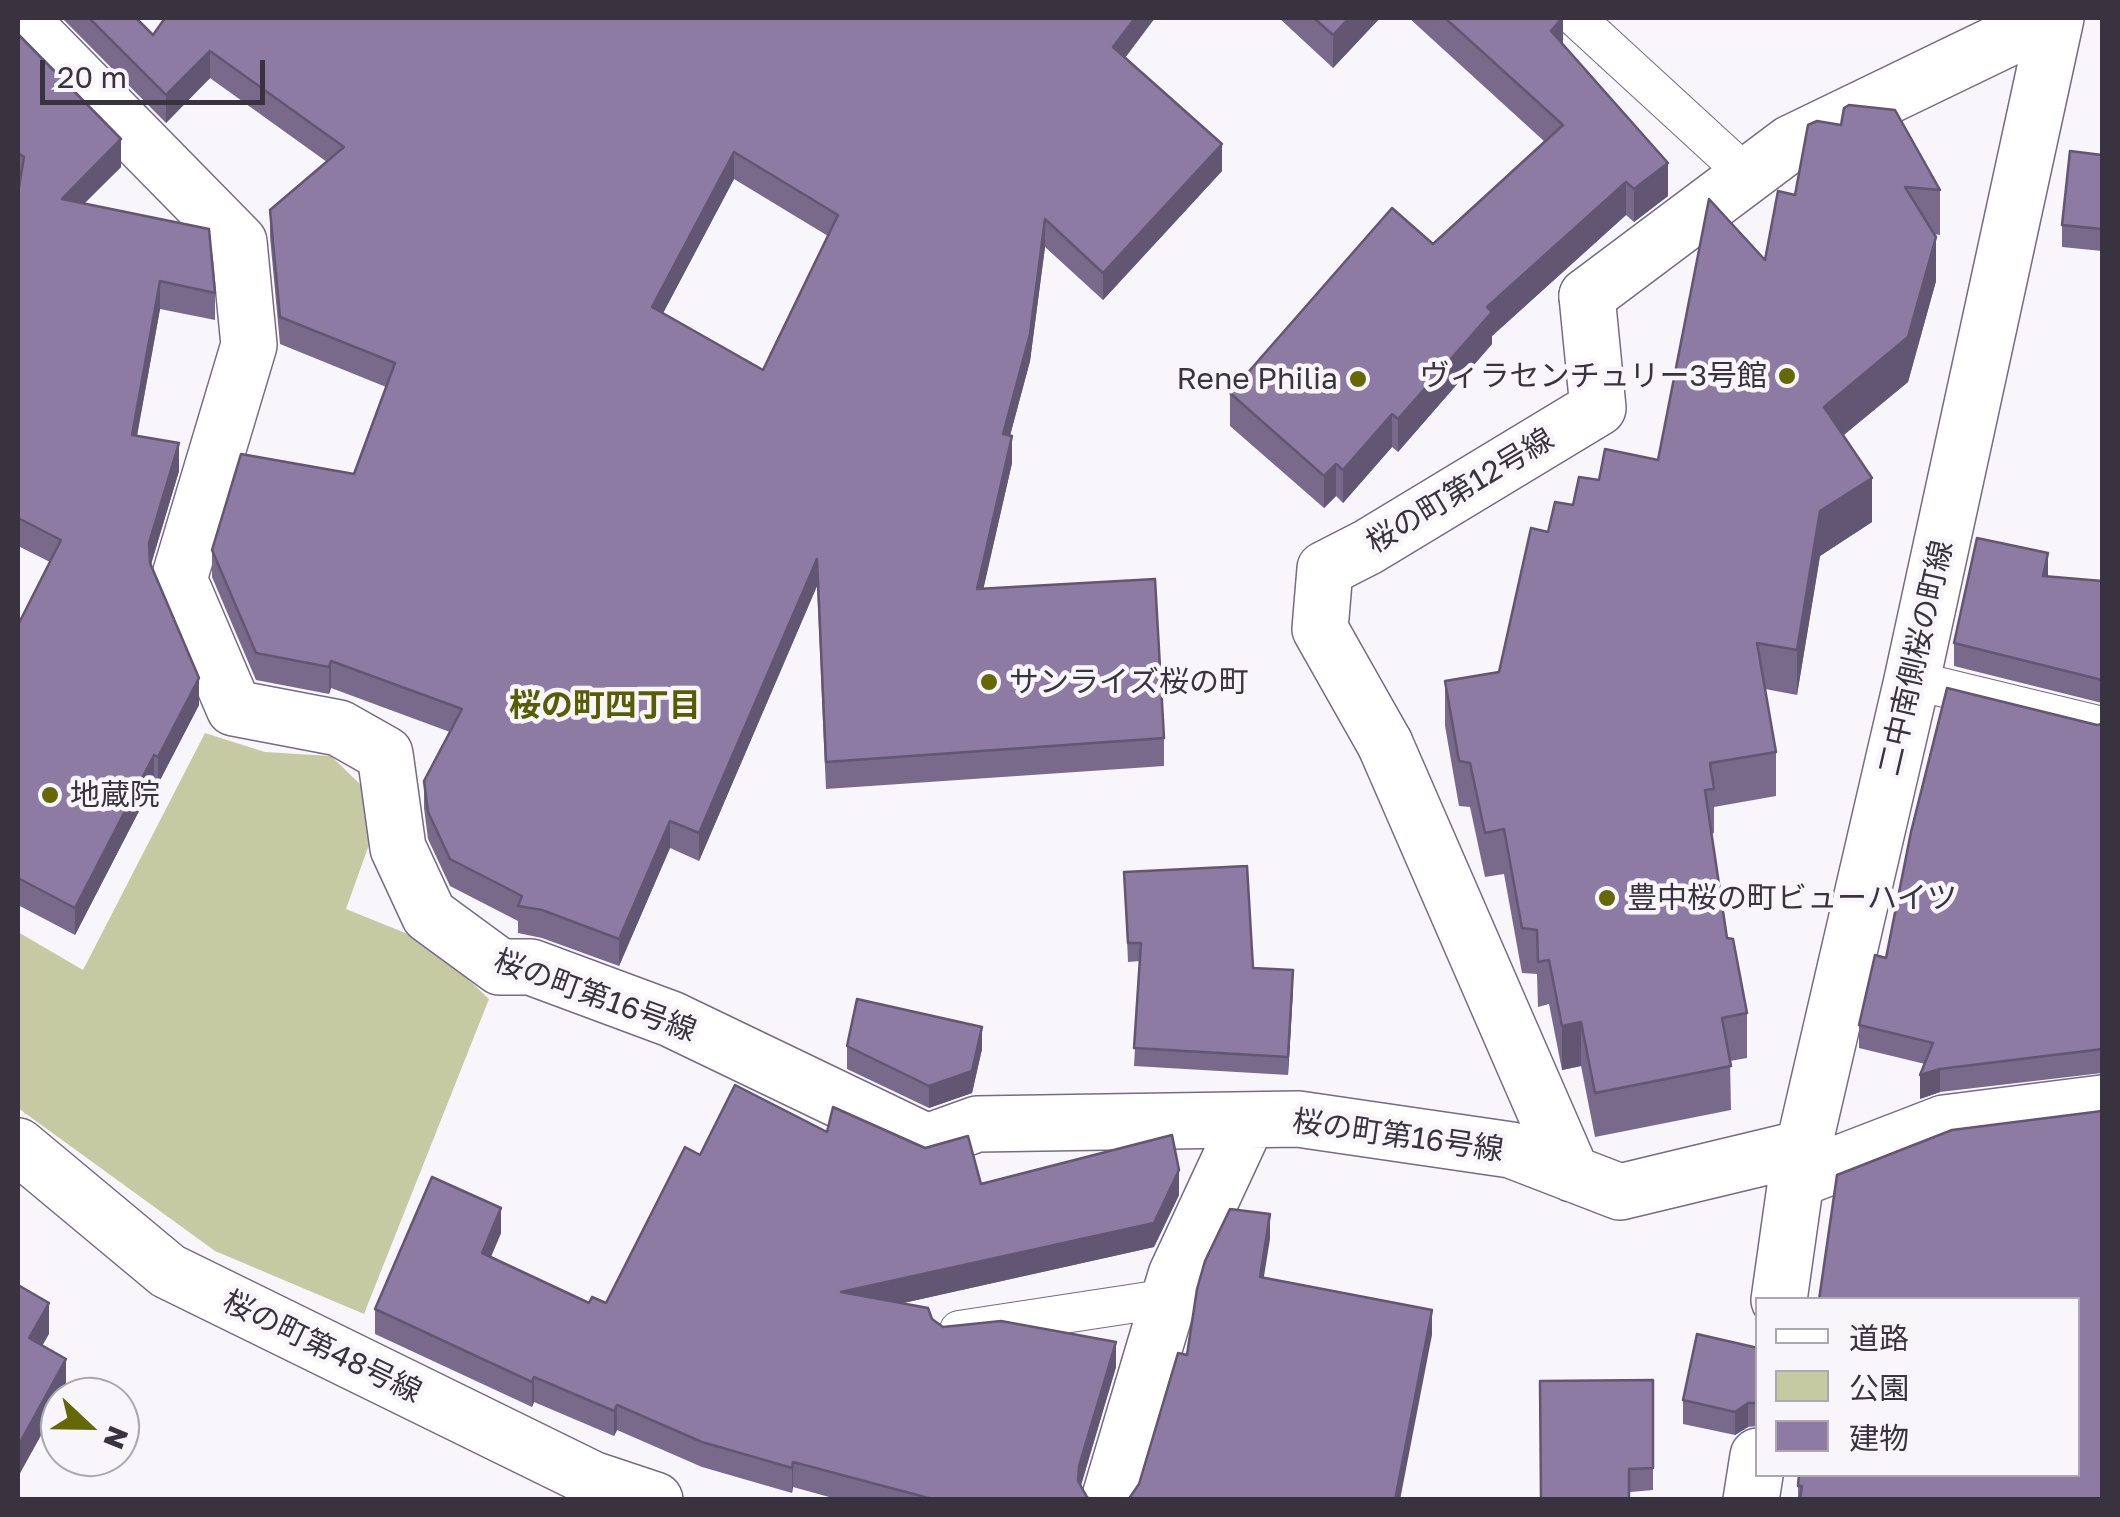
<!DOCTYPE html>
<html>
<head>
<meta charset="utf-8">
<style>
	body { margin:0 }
	#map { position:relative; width:2120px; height:1517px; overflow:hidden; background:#f8f6fb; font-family:"Golos Text","Noto Sans JP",sans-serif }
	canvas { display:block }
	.frame { position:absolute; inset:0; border:20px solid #38333e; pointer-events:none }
	.legend { position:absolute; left:1755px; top:1297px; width:325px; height:180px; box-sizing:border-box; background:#f8f6fb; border:2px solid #aba8af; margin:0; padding:12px 18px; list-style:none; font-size:30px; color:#38333e }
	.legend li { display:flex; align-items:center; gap:20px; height:50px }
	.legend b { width:50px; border:2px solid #aba8af }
	.north { position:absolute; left:40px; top:1377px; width:100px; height:100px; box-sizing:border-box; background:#f8f6fb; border:2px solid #aba8af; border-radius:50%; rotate:112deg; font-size:28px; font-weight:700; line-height:40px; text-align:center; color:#38333e }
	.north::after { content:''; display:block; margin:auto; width:35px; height:45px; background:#656807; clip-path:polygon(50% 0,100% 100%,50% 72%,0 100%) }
	.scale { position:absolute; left:40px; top:60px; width:225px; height:45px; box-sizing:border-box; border:5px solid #38333e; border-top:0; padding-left:12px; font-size:30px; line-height:35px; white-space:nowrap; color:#38333e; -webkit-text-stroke:8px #f8f6fb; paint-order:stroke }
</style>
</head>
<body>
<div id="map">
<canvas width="2120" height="1517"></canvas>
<div class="frame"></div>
<ul class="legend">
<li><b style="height:12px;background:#fff"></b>道路</li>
<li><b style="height:28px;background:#c6caa2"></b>公園</li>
<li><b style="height:28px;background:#8d7ba3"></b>建物</li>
</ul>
<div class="north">N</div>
<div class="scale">20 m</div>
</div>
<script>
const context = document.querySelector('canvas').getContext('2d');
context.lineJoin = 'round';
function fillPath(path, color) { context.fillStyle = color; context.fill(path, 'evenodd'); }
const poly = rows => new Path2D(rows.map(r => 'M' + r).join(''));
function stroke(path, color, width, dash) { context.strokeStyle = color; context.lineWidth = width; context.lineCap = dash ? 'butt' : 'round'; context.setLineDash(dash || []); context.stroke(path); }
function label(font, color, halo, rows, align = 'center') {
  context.font = font + ' "Golos Text","Noto Sans JP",sans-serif'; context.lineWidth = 9; context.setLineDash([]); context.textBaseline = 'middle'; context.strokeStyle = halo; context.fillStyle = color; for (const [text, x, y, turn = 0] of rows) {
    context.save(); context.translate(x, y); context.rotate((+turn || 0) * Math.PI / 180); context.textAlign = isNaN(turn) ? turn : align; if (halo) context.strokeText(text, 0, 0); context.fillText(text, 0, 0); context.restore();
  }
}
fillPath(poly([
	[205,733,265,752,331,756,363,787,370,842,346,909,430,943,489,999,364,1314,215,1251,18,1108,18,932,83,970]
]), '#c6caa2');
const service = poly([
	[1576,18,1747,175],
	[1912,680,2102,726],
	[959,1330,1169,1298]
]);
const pedestrian = poly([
	[1385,744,1320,629,1325,569,1368,547,1598,408,1587,296]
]);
const minor = poly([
	[19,18,239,242,249,345,179,579,234,708,339,728,385,754,398,848,429,915,500,967,531,967,671,1019,927,1142,977,1124,1298,1119,1511,1150,1620,1192,1803,1148],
	[1587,296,1791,143,2050,18],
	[1385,744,1572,1174],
	[18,1146,168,1271,592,1479,655,1500],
	[1796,1180,1944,1123,2102,1103],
	[1779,1300,1796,1180,1912,680,2056,18],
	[1109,1500,1176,1275,1248,1120],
	[1751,1500,1758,1456]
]);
stroke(service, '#766b83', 40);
stroke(pedestrian, '#766b83', 58);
stroke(minor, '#766b83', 58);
stroke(service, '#fff', 38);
stroke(pedestrian, '#fff', 55);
stroke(minor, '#fff', 55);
fillPath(poly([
	[62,18,136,18,153,35,1126,58,1222,171,1103,300,1045,247,1030,361,1010,436,1012,463,983,589,1164,738,1164,766,826,789,817,586,699,861,670,848,619,966,542,938,518,933,518,921,450,886,428,839,424,808,424,781,450,732,331,688,329,694,256,680,212,577,212,550,354,474,386,387,280,344,270,237,270,210,327,162,210,78,166,123],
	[734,179,828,236,763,370,663,313],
	[1279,18,1380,18,1333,68],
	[1409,18,1562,18,1563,45,1668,196,1634,222,1626,215,1492,336,1492,344,1398,452,1392,447,1343,503,1336,496,1324,508,1230,426,1230,393,1433,244,1545,142],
	[18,34,121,167,84,203,215,293,215,320,160,309,137,436,179,471,151,565,199,705,158,784,154,782,75,935,18,905,18,625,50,562,18,546,18,193,20,181,18,180],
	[1808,125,1940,190,1940,235,1934,234,1936,281,1908,382,1844,435,1872,522,1820,556,1797,695,1765,689,1776,752,1776,796,1714,807,1714,833,1711,834,1727,938,1747,1013,1747,1058,1730,1061,1731,1110,1595,1137,1581,1066,1562,1070,1549,1004,1538,1007,1537,974,1522,973,1504,874,1485,877,1470,807,1459,806,1445,726,1445,681,1499,672,1548,532,1573,505,1599,480,1658,460,1765,260,1795,195],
	[2102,155,2102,251,2062,247,2062,225],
	[2048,576,2102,581,2102,703,1954,666,1954,643],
	[2102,724,2102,1073,1940,1092,1920,1099,1925,1064,1859,1048,1859,1025,1886,958,2097,725],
	[1124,872,1253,968,1293,989,1288,1075,1134,1066,1140,961,1128,962],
	[847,1046,982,1049,972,1093,929,1108,847,1069],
	[827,1132,981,1184,1179,1195,1154,1247,903,1303,932,1319,943,1327,1116,1367,1081,1486,1087,1497,1091,1500,840,1500,793,1487,792,1493,702,1467,617,1430,614,1436,534,1402,532,1407,375,1334,375,1309,501,1233,491,1257,589,1303,606,1303,700,1155],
	[1758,1348,1758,1426,1748,1427,1735,1435,1683,1424,1683,1400],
	[1653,1380,1653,1490,1541,1500],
	[1798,1486,2102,1500,1798,1500]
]), '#796a8c');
fillPath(poly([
	[1135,18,1155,18,1113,74,1113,47],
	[1349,18,1380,18,1333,68,1333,35],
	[1563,18,1563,51,1551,31],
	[210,51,210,78,166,123,166,95],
	[121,139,121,167,62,226,62,199],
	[1222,144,1222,171,1103,300,1103,273],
	[734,152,734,179,652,334,652,307],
	[1668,163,1668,196,1634,222,1634,189],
	[1626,182,1626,215,1492,336,1492,344,1398,452,1398,419,1487,307],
	[1045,219,1045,247,1030,361,1003,461,1003,434],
	[1936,237,1936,281,1908,382,1824,451,1824,407],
	[160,281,160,309,132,462,132,435],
	[1392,414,1392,447,1343,503,1343,470],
	[1012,436,1012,463,977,617,977,589],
	[179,443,179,471,149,570,149,543],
	[1336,464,1336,496,1324,508,1324,476],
	[1872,478,1872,522,1820,556,1797,695,1797,650,1820,511],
	[2048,553,2048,576,2043,576],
	[817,559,817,586,699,861,699,833],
	[331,661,331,688,329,694,329,667],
	[199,678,199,705,158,784,158,757],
	[154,755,154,782,75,935,75,908],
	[670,821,670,848,619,966,619,939],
	[1293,970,1293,989,1288,1075,1288,1057],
	[1581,1022,1581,1066,1562,1070,1562,1026],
	[982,1027,982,1049,972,1093,929,1108,929,1086],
	[1940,1069,1940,1092,1920,1099,1920,1075],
	[1179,1170,1179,1195,1154,1247,841,1317,841,1292],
	[501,1208,501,1233,482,1277,482,1253],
	[1270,1214,1270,1239,1260,1301,1260,1277],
	[49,1303,49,1334,29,1369,29,1338],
	[1432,1310,1432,1335,1400,1500,1395,1500],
	[1116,1342,1116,1367,1079,1491,1079,1466],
	[66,1359,66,1390,62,1397,60,1397,60,1401,18,1477,18,1446],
	[534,1377,534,1402,532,1407,532,1382],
	[1748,1403,1748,1427,1735,1435,1735,1412],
	[617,1405,617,1430,614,1436,614,1411],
	[793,1462,793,1487,792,1493,792,1468]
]), '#635672');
const building = poly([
	[89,18,136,18,153,35,165,18,1135,18,1113,47,1222,144,1103,273,1045,219,1030,334,1003,434,1012,436,977,589,1155,579,1164,738,826,762,817,559,699,833,670,821,619,939,542,910,518,906,522,896,450,859,428,812,424,781,462,709,331,661,329,667,256,653,212,550,241,454,354,474,395,363,280,317,270,210,344,147,210,51,166,95,89,18],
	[734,152,838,215,763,370,652,307,734,152],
	[1314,18,1349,18,1333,35,1314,18],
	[1445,18,1562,18,1551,31,1668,163,1634,189,1626,182,1487,307,1492,312,1398,419,1392,414,1343,470,1336,464,1324,476,1230,393,1392,208,1433,244,1563,125,1445,18],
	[18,34,121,139,62,199,209,229,215,293,160,281,132,435,179,443,149,543,150,563,199,678,158,757,154,755,75,908,18,878,18,625,61,540,18,518,18,193,24,157,18,153,18,34],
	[1849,105,1895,110,1940,190,1905,187,1936,237,1908,337,1824,407,1872,478,1820,511,1797,650,1757,643,1776,752,1710,763,1714,789,1705,790,1727,938,1733,939,1747,1013,1722,1018,1731,1066,1595,1093,1581,1022,1562,1026,1549,960,1538,962,1537,930,1522,928,1504,829,1485,833,1470,763,1459,761,1445,681,1499,672,1531,528,1548,532,1555,502,1573,505,1579,477,1599,480,1605,449,1658,460,1709,199,1765,260,1778,191,1795,195,1808,125,1817,121,1841,125,1844,108,1849,105],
	[2070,151,2102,155,2102,229,2062,225,2070,151],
	[1977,538,2048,553,2043,576,2102,581,2102,680,1954,643,1977,538],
	[1947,688,2097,725,2102,724,2102,1049,1940,1069,1920,1075,1933,1043,1859,1025,1875,955,1886,958,1911,832,1947,688],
	[1247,866,1253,968,1293,970,1288,1057,1134,1048,1141,943,1128,943,1124,872,1247,866],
	[857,999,982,1027,972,1071,929,1086,847,1046,857,999],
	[735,1085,827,1132,833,1107,925,1148,968,1136,981,1184,1172,1135,1179,1170,1154,1223,841,1292,928,1308,932,1319,943,1327,1001,1321,1116,1342,1079,1466,1078,1481,1087,1497,1091,1500,936,1500,793,1462,792,1468,702,1442,617,1405,614,1411,534,1377,532,1382,375,1309,432,1177,501,1208,482,1253,589,1303,592,1297,606,1303,685,1147,700,1155,735,1085],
	[2102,1111,2102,1500,1800,1500,1802,1486,1798,1486,1799,1474,2078,1474,2078,1300,1819,1300,1837,1175,1952,1130,2102,1111],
	[1230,1209,1270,1214,1260,1277,1432,1310,1395,1500,1128,1500,1139,1484,1178,1353,1187,1355,1197,1289,1205,1261,1230,1209],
	[18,1285,49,1303,29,1338,66,1359,18,1446,18,1285],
	[1697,1334,1758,1348,1758,1403,1748,1403,1735,1412,1683,1400,1697,1334],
	[1653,1380,1653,1468,1629,1469,1629,1500,1541,1500,1540,1381,1653,1380]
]);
fillPath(building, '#8d7ba3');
stroke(building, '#635672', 2.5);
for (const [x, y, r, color] of [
	[1787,376,10,"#656807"],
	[1358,379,10,"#656807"],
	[989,682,10,"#656807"],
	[50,795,10,"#656807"],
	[1607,898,10,"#656807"]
]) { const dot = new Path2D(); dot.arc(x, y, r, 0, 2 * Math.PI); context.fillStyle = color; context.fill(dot); stroke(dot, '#f8f6fb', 4); }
label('30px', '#38333e', '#f8f6fb', [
	["ヴィラセンチュリー3号館",1767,376,"right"],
	["Rene Philia",1338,379,"right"],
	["サンライズ桜の町",1009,682],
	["地蔵院",70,795],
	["豊中桜の町ビューハイツ",1627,898]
], 'left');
label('30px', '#38333e', '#f8f6fb', [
	["桜の町第12号線",1460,491,-31],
	["二中南側桜の町線",1916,658,-77],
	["桜の町第16号線",595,996,20],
	["桜の町第16号線",1398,1136,8],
	["桜の町第48号線",322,1347,26]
]);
label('bold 32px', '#585c02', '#f8f6fb', [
	["桜の町四丁目",605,706]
]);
</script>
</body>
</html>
